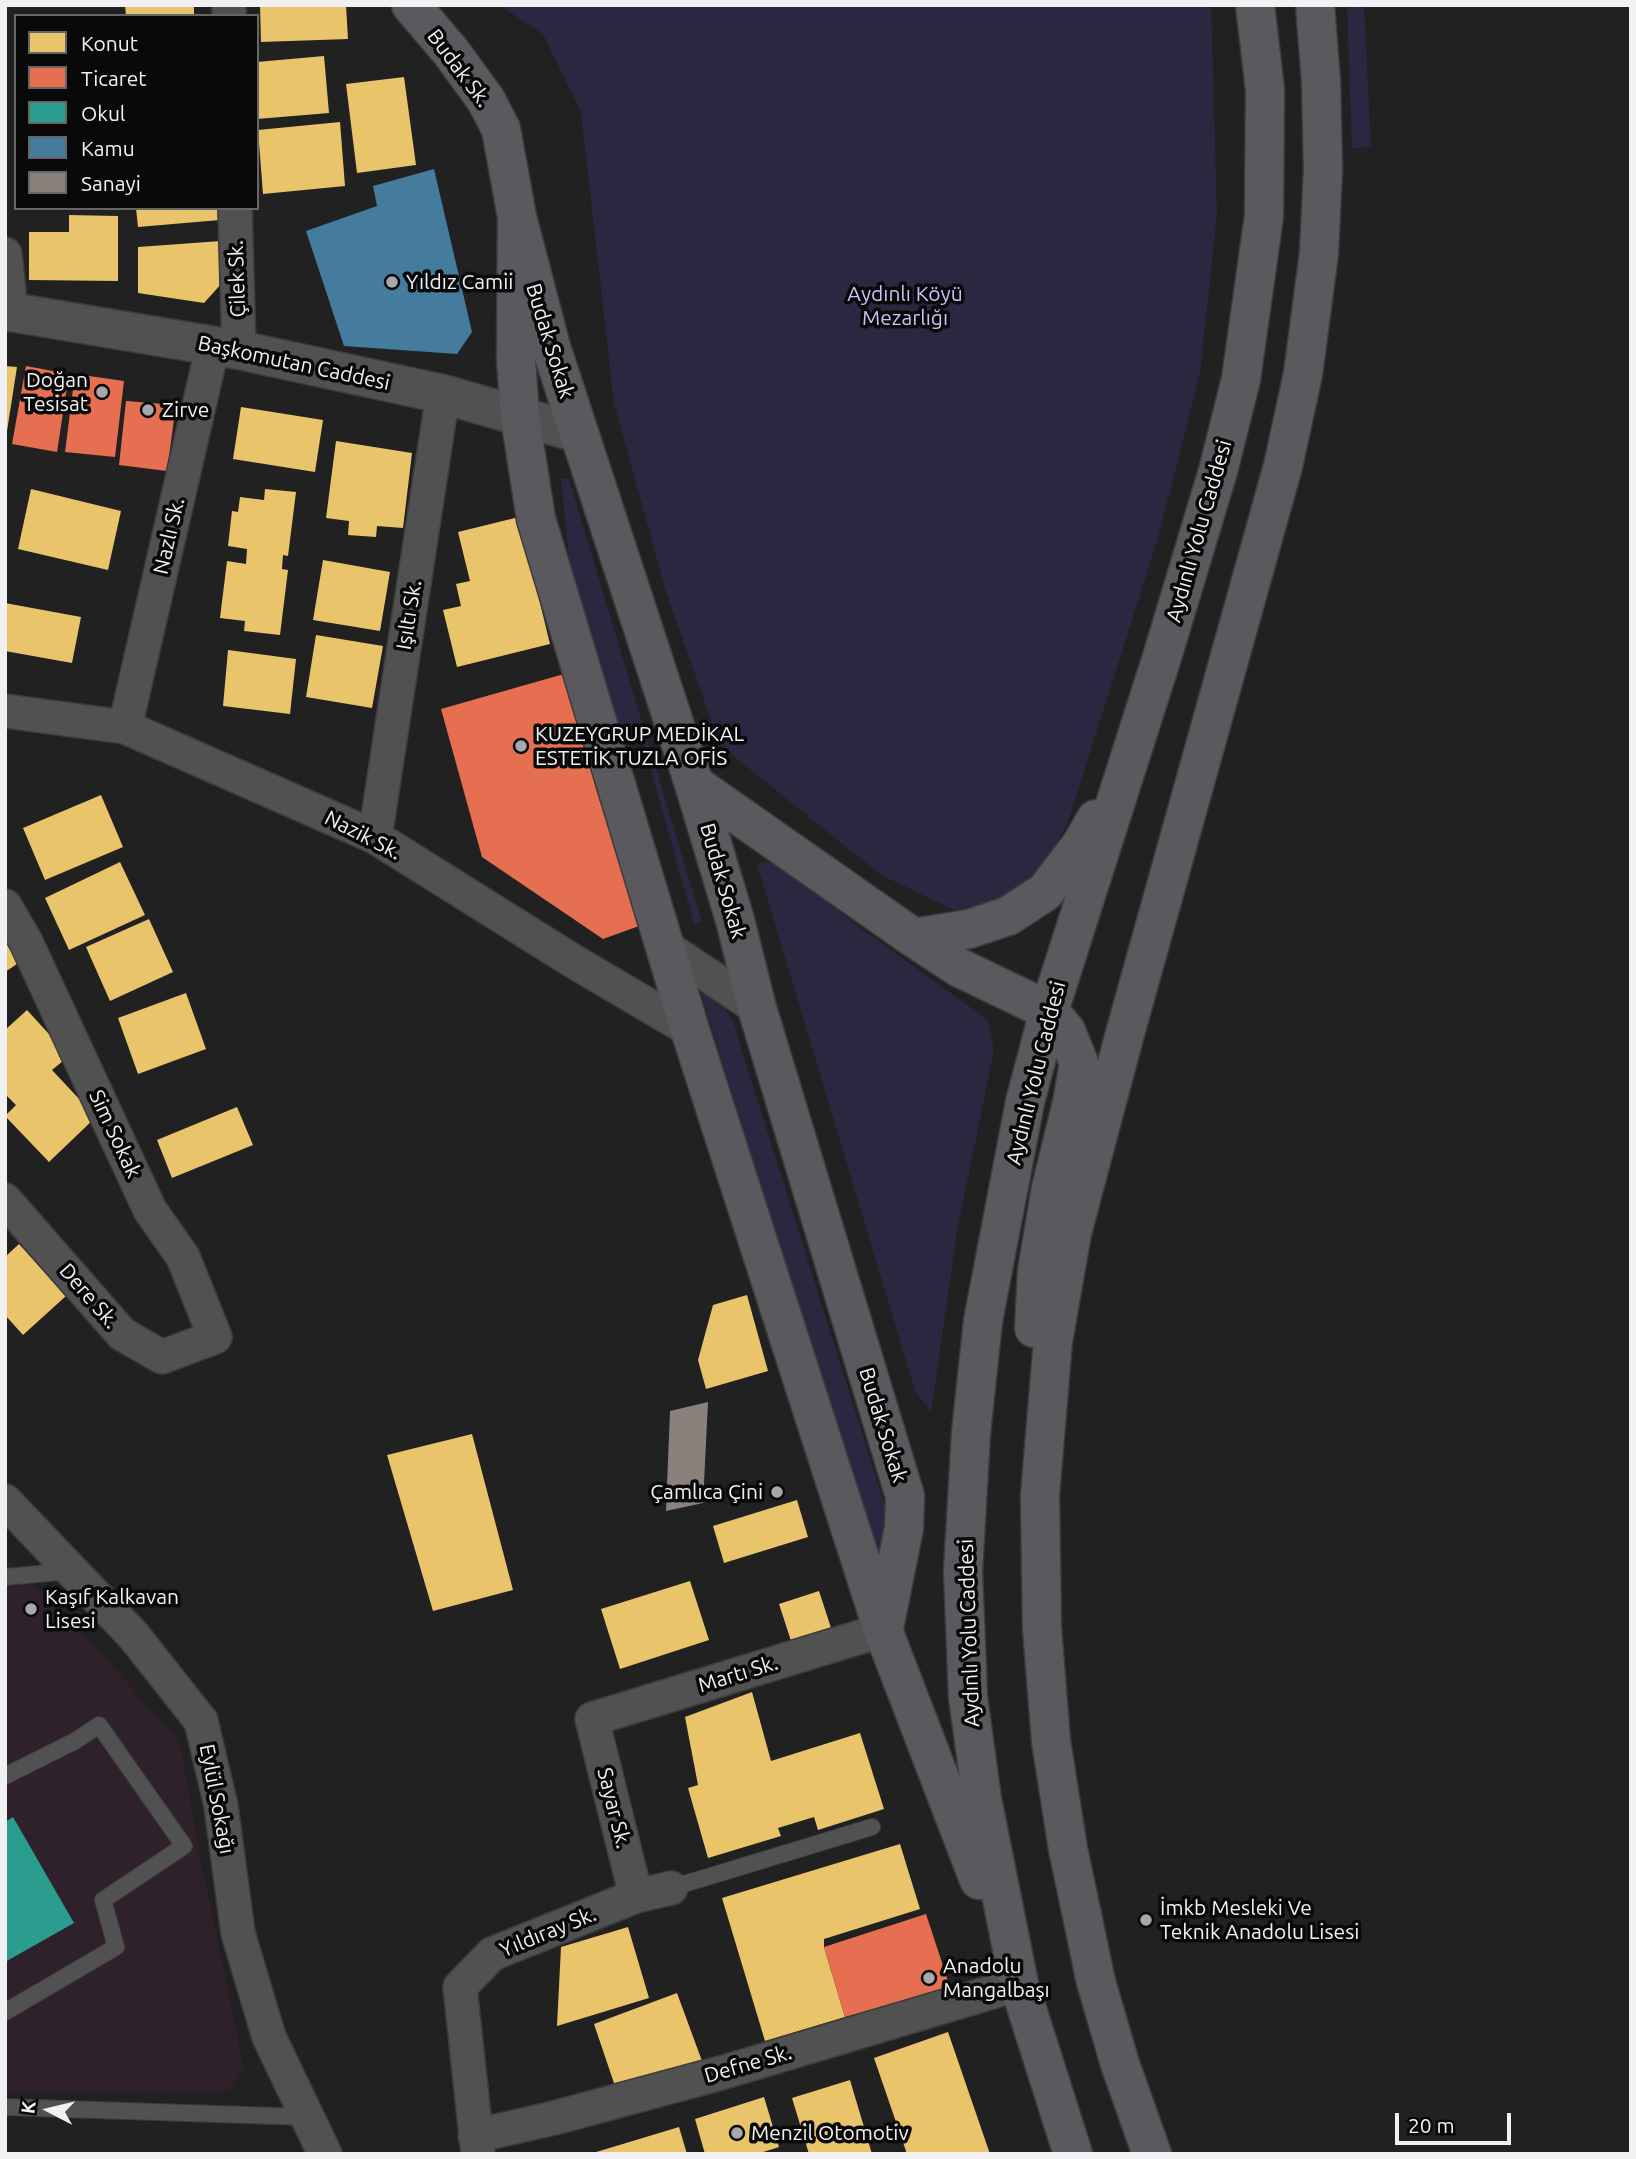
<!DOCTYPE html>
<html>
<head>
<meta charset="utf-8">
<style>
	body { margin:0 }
	#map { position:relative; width:1636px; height:2159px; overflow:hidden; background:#212121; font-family:Ubuntu,sans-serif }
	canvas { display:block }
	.frame { position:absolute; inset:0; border:7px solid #f1f1f3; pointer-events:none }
	.legend { position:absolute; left:14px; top:14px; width:245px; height:196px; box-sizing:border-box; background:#0a090a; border:2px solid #666667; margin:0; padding:9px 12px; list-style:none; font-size:21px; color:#f1f1f3 }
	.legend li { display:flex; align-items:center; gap:14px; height:35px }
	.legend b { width:35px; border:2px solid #666667 }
	.north { position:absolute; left:14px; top:2075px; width:70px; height:70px; -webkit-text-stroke:5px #0a090a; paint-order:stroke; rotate:277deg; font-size:19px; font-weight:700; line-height:28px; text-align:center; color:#f1f1f3 }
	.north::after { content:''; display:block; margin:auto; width:24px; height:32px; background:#f1f1f3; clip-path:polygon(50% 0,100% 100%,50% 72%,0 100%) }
	.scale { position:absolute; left:1395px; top:2113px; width:116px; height:32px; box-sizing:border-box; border:4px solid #f1f1f3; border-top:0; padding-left:9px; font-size:21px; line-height:24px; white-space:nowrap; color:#f1f1f3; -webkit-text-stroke:5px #0a090a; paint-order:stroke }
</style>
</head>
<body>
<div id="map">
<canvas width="1636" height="2159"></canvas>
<div class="frame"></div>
<ul class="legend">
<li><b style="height:19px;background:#e9c46a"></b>Konut</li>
<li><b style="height:19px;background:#e76f51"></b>Ticaret</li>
<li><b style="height:19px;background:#2a9d8f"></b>Okul</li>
<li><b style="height:19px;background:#457b9d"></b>Kamu</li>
<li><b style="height:19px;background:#8a817c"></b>Sanayi</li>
</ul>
<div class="north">K</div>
<div class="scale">20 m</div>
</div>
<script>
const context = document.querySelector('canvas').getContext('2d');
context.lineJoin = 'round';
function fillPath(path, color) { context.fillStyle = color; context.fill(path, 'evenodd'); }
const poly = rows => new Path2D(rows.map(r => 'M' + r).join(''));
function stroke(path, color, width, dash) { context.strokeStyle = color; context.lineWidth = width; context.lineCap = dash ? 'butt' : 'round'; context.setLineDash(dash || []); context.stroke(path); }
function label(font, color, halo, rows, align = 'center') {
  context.font = font + ' Ubuntu,sans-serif'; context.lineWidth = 7; context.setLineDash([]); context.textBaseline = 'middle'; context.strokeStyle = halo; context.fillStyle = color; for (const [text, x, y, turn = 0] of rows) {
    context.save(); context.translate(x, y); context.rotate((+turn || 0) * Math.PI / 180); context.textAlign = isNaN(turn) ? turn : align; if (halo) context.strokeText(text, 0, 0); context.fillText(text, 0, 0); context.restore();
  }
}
fillPath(poly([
	[5,1557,109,1662,180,1743,200,1857,244,2068,229,2091,5,2093]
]), '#2f212b');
fillPath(poly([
	[499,5,1211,5,1217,214,1200,374,1157,541,1067,825,1028,893,965,915,881,875,720,745,666,592,614,403,581,112,543,34],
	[1347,5,1364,5,1371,147,1352,148],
	[561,478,569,479,702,922,694,924,644,745,617,725,570,567],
	[776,860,855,924,988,1020,994,1050,957,1232,931,1412,915,1391,757,864],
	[705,976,733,1022,893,1532,877,1558,697,980]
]), '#2b2740');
fillPath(poly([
	[125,5,194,5,194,16,126,16],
	[260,5,346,5,348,39,261,42],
	[324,56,329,113,257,119,257,62],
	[404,77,416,165,357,173,346,84],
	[340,122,345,186,263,194,258,130],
	[136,208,219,208,220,220,138,227],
	[69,215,118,216,118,281,29,280,29,232,69,232],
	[221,241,222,283,204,303,138,293,138,247],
	[5,366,17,367,7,431,5,431],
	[241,407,323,420,315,472,233,459],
	[336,441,412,453,403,528,377,526,376,537,348,535,349,521,326,518],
	[31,489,121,511,108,570,18,549],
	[265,489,296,492,288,556,283,555,282,569,288,570,280,635,244,631,245,621,220,618,227,561,246,564,247,549,228,546,232,511,238,512,240,497,264,500],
	[519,517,550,644,457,667,443,610,461,606,456,584,470,581,458,532],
	[323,560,390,572,380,631,313,620],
	[5,603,81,617,72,663,5,651],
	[316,635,383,646,372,708,306,697],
	[228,650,296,659,290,714,223,706],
	[566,687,591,769,474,806,453,722],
	[101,795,123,847,45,880,23,828],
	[600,802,630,897,580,915,548,893,525,823],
	[120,862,145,915,69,950,45,898],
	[149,919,173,972,110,1001,86,947],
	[5,933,23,960,5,972],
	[186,993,206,1049,138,1074,118,1018],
	[27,1010,69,1056,52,1070,96,1117,49,1162,5,1116,16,1105,5,1094,5,1030],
	[237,1107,253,1145,172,1178,157,1140],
	[19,1244,66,1296,23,1335,5,1315,5,1257],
	[747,1295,768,1371,706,1389,698,1360,713,1305],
	[472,1434,513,1590,433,1611,387,1455],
	[797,1500,808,1537,724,1563,713,1526],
	[690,1581,709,1640,620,1669,601,1609],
	[819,1591,833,1634,793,1647,779,1604],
	[752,1692,771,1761,860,1733,884,1809,818,1830,814,1817,778,1828,781,1836,708,1858,688,1788,698,1785,685,1717],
	[900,1844,920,1909,824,1939,824,1947,845,2017,765,2041,722,1898],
	[628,1927,649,1998,557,2026,561,1947],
	[677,1993,702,2061,617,2092,594,2024],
	[948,2032,990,2154,907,2154,874,2058],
	[850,2080,872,2154,809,2154,792,2098],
	[764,2097,779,2147,757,2154,705,2154,695,2119],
	[679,2127,687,2154,593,2154,593,2153]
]), '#e9c46a');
fillPath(poly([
	[26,366,69,374,57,452,12,444],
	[75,374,124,381,115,457,65,452],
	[126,401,176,405,167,471,119,465],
	[564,674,600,802,639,926,603,939,482,857,441,709],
	[926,1914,950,1987,845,2017,824,1947]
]), '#e76f51');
fillPath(poly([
	[13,1817,74,1923,5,1962,5,1822]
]), '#2a9d8f');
fillPath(poly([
	[434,169,472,332,457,354,344,346,306,231,377,206,373,186]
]), '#457b9d');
fillPath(poly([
	[708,1402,703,1503,666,1511,670,1411]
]), '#8a817c');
const service = poly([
	[5,1577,70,1571],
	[5,1776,75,1741,99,1725,184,1846,103,1900,116,1947,5,2012],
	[671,1888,872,1827],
	[5,2107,307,2117]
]);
const minor = poly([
	[229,5,229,16],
	[235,208,239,350],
	[5,254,11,312],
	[5,711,125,727,375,837,573,961,690,1030],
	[125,727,213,345],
	[375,837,443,394],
	[5,906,26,942,150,1210,183,1257,215,1337,162,1357,122,1334,5,1200],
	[666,947,757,1008],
	[5,1501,133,1635,201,1721,221,1806,238,1933,269,2037,325,2154],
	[636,1896,592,1719,883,1630],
	[475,2136,554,2118,721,2073,1019,1984],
	[478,2154,460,1987,492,1954,636,1896,671,1888]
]);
const tertiary = poly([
	[5,311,239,350,443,394,578,433]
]);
const primary = poly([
	[411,5,451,52,486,100,501,129,517,217,551,347,694,784,735,920,757,1008,905,1496,904,1528,884,1628],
	[517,217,516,359,520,417,536,519,690,1030,883,1630,979,1880],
	[694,784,914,938,958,967,1049,1011,1066,1031,1079,1063,1072,1103,1051,1188,1037,1271,1034,1328],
	[914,938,969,929,1008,916,1045,892,1081,845,1096,819],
	[1073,2154,1019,1984,982,1799,968,1697,963,1571,971,1433,983,1321,1025,1102,1049,1011,1162,657,1218,471,1241,379,1264,216,1265,90,1255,5],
	[1152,2154,1120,2064,1096,1982,1068,1849,1051,1741,1042,1628,1040,1495,1053,1341,1072,1233,1124,1037,1283,466,1303,374,1319,253,1323,170,1321,81,1315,5]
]);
stroke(service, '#3c3c3c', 18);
stroke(minor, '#3c3c3c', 36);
stroke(tertiary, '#3c3c3c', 41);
stroke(primary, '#3c3c3c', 41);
stroke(service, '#515151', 16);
stroke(minor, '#515151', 33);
stroke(tertiary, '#515151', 38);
stroke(primary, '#5b585e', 38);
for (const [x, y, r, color] of [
	[392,282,7,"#a8a8aa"],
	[102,392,7,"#a8a8aa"],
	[148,410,7,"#a8a8aa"],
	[521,746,7,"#a8a8aa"],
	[777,1492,7,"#a8a8aa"],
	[31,1609,7,"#a8a8aa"],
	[1146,1920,7,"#a8a8aa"],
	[929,1978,7,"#a8a8aa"],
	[737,2133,7,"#a8a8aa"]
]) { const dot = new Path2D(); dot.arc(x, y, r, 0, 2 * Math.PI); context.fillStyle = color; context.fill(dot); stroke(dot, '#0a090a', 2.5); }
label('21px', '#f1f1f3', '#0a090a', [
	["Budak Sk.",459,68,53],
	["Çilek Sk.",237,279,-92],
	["Budak Sokak",550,341,73],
	["Başkomutan Caddesi",294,363,12],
	["Aydınlı Yolu Caddesi",1199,531,-74],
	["Nazlı Sk.",169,536,-77],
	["Işıltı Sk.",409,615,-81],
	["Nazik Sk.",363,835,27],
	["Budak Sokak",723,881,74],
	["Aydınlı Yolu Caddesi",1036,1073,-76],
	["Sim Sokak",115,1134,65],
	["Dere Sk.",89,1296,49],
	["Budak Sokak",883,1425,73],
	["Aydınlı Yolu Caddesi",969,1633,-92],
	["Martı Sk.",738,1674,-17],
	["Eylül Sokağı",217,1799,79],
	["Sayar Sk.",614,1808,76],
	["Yıldıray Sk.",548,1932,-22],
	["Defne Sk.",748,2064,-16]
]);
label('21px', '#f1f1f3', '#0a090a', [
	["Yıldız Camii",406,282],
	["Doğan",88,380,"right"],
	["Tesisat",88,404,"right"],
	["Zirve",162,410],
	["KUZEYGRUP MEDİKAL",535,734],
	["ESTETİK TUZLA OFİS",535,758],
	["Çamlıca Çini",763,1492,"right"],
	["Kaşıf Kalkavan",45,1597],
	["Lisesi",45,1621],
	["İmkb Mesleki Ve",1160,1908],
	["Teknik Anadolu Lisesi",1160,1932],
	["Anadolu",943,1966],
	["Mangalbaşı",943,1990],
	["Menzil Otomotiv",751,2133]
], 'left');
label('21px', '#c9c2fb', '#0a090a', [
	["Aydınlı Köyü",905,294],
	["Mezarlığı",905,318]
]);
</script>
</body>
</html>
